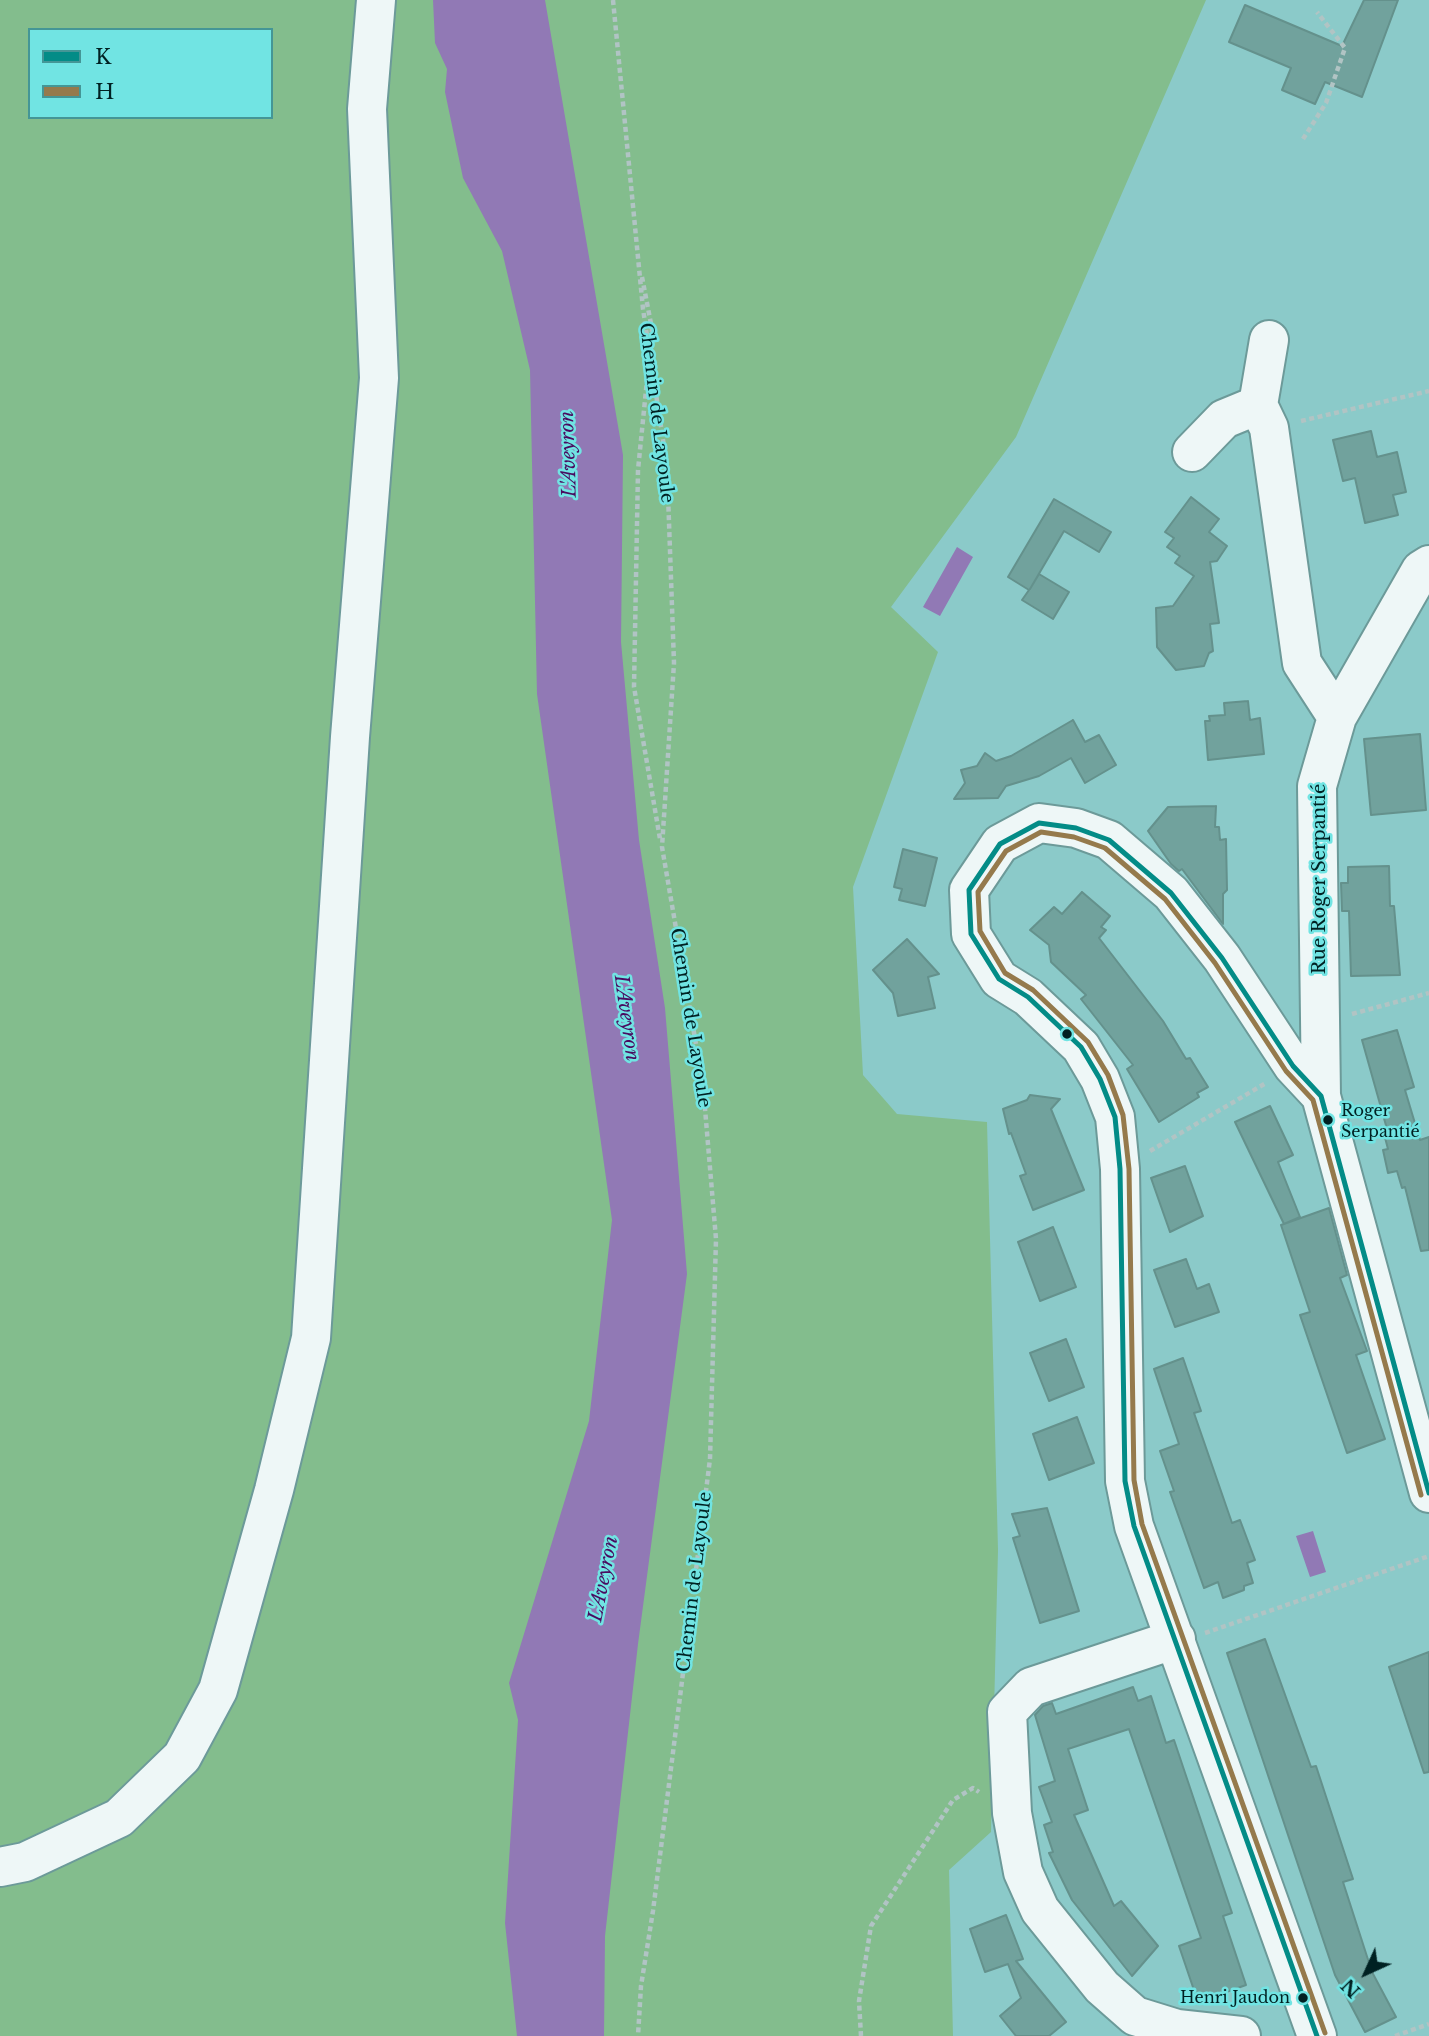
<!DOCTYPE html>
<html>
<head>
<meta charset="utf-8">
<style>
	body { margin:0 }
	#map { position:relative; width:1429px; height:2036px; overflow:hidden; background:#8bcac9; font-family:"Libre Baskerville",serif }
	canvas { display:block }
	.legend { position:absolute; left:28px; top:28px; width:245px; height:91px; box-sizing:border-box; background:#71e4e3; border:2px solid #449696; margin:0; padding:9px 12px; list-style:none; font-size:21px; color:#002122 }
	.legend li { display:flex; align-items:center; gap:14px; height:35px }
	.legend b { width:35px; border:2px solid #449696 }
	.north { position:absolute; left:1331px; top:1938px; width:70px; height:70px; -webkit-text-stroke:5px #71e4e3; paint-order:stroke; rotate:225deg; font-size:19px; font-weight:700; line-height:28px; text-align:center; color:#002122 }
	.north::after { content:''; display:block; margin:auto; width:24px; height:32px; background:#002122; clip-path:polygon(50% 0,100% 100%,50% 72%,0 100%) }
</style>
</head>
<body>
<div id="map">
<canvas width="1429" height="2036"></canvas>
<ul class="legend">
<li><b style="height:9px;background:#038c87"></b>K</li>
<li><b style="height:9px;background:#957a4c"></b>H</li>
</ul>
<div class="north">N</div>
</div>
<script>
const context = document.querySelector('canvas').getContext('2d');
context.lineJoin = 'round';
function fillPath(path, color) { context.fillStyle = color; context.fill(path, 'evenodd'); }
const poly = rows => new Path2D(rows.map(r => 'M' + r).join(''));
function stroke(path, color, width, dash) { context.strokeStyle = color; context.lineWidth = width; context.lineCap = dash ? 'butt' : 'round'; context.setLineDash(dash || []); context.stroke(path); }
function label(font, color, halo, rows, align = 'center') {
  context.font = font + ' "Libre Baskerville",serif'; context.lineWidth = 5; context.setLineDash([]); context.textBaseline = 'middle'; context.strokeStyle = halo; context.fillStyle = color; for (const [text, x, y, turn = 0] of rows) {
    context.save(); context.translate(x, y); context.rotate((+turn || 0) * Math.PI / 180); context.textAlign = isNaN(turn) ? turn : align; if (halo) context.strokeText(text, 0, 0); context.fillText(text, 0, 0); context.restore();
  }
}
fillPath(poly([
	[0,0,1206,0,1016,437,891,607,938,652,853,887,863,1075,897,1114,987,1122,998,1550,991,1832,949,1870,953,2036,0,2036],
	[30,30,271,30,271,117,30,117]
]), '#83bd8d');
fillPath(poly([
	[433,0,545,0,623,455,621,642,639,840,665,1008,687,1274,638,1644,605,1936,604,2036,517,2036,505,1923,518,1720,509,1683,589,1421,612,1220,537,694,530,370,502,251,463,178,445,92,447,69,435,43],
	[957,547,973,557,940,616,923,607],
	[1313,1531,1326,1572,1310,1577,1296,1536]
]), '#9179b5');
const building = poly([
	[1364,0,1398,0,1362,97,1325,82,1315,104,1282,90,1291,68,1229,42,1245,5,1342,46,1364,0],
	[1371,431,1377,457,1397,452,1406,492,1393,495,1398,515,1365,523,1355,478,1343,481,1333,440,1371,431],
	[1191,497,1219,519,1209,532,1227,546,1217,561,1210,562,1219,623,1210,624,1213,651,1209,653,1204,666,1176,670,1157,647,1156,608,1173,606,1194,576,1175,563,1180,556,1167,547,1174,538,1165,532,1191,497],
	[1054,499,1111,532,1099,552,1064,531,1030,589,1039,574,1069,592,1053,619,1022,600,1029,590,1008,577,1054,499],
	[1248,701,1250,720,1260,718,1264,754,1208,760,1205,721,1210,721,1209,716,1225,715,1224,703,1248,701],
	[1073,720,1085,742,1099,735,1116,765,1085,783,1071,758,1039,776,1006,786,998,798,954,799,965,783,961,770,977,766,985,753,996,761,1011,756,1073,720],
	[1420,734,1426,810,1371,815,1364,739,1420,734],
	[1216,806,1215,827,1219,827,1220,840,1226,839,1227,890,1223,894,1223,924,1182,869,1179,871,1171,864,1148,831,1168,807,1216,806],
	[903,849,937,858,925,906,899,900,902,889,894,887,903,849],
	[1389,866,1390,906,1394,906,1400,975,1351,976,1349,911,1342,911,1341,883,1348,883,1348,867,1389,866],
	[1082,892,1110,916,1101,927,1106,930,1099,938,1163,1021,1186,1059,1190,1058,1208,1087,1197,1093,1199,1097,1159,1122,1127,1069,1133,1065,1081,999,1086,995,1051,962,1049,945,1030,930,1054,907,1062,914,1082,892],
	[907,939,939,974,928,977,935,1008,898,1016,893,993,873,970,907,939],
	[1397,1030,1414,1087,1405,1090,1420,1140,1429,1137,1429,1250,1421,1251,1405,1187,1402,1188,1397,1171,1388,1173,1383,1150,1388,1149,1383,1130,1387,1129,1362,1040,1397,1030],
	[1030,1095,1060,1099,1051,1109,1084,1190,1033,1210,1020,1176,1026,1174,1011,1133,1009,1134,1003,1109,1027,1100,1030,1095],
	[1270,1106,1293,1155,1278,1162,1300,1217,1284,1224,1235,1122,1270,1106],
	[1185,1166,1203,1216,1170,1232,1151,1178,1185,1166],
	[1329,1208,1347,1275,1340,1278,1367,1351,1356,1355,1385,1439,1347,1453,1300,1315,1310,1312,1281,1225,1329,1208],
	[1053,1227,1076,1287,1040,1301,1018,1242,1053,1227],
	[1186,1259,1197,1289,1209,1284,1219,1312,1175,1327,1154,1270,1186,1259],
	[1066,1339,1084,1387,1049,1401,1030,1353,1066,1339],
	[1183,1358,1201,1411,1194,1413,1232,1523,1240,1520,1255,1560,1247,1563,1253,1583,1244,1586,1244,1590,1223,1598,1218,1582,1204,1588,1170,1492,1174,1491,1160,1451,1179,1444,1154,1369,1183,1358],
	[1077,1417,1094,1463,1049,1480,1033,1434,1077,1417],
	[1047,1508,1079,1611,1040,1623,1013,1538,1020,1536,1012,1514,1047,1508],
	[1265,1639,1311,1767,1316,1766,1353,1879,1343,1882,1372,1972,1396,2017,1365,2032,1335,1975,1227,1653,1265,1639],
	[1429,1652,1429,1772,1424,1773,1389,1667,1429,1652],
	[1133,1687,1138,1701,1151,1696,1166,1743,1174,1740,1232,1913,1223,1916,1246,1985,1198,2002,1179,1946,1201,1938,1129,1729,1068,1749,1088,1810,1074,1815,1114,1906,1121,1901,1158,1946,1132,1976,1072,1900,1049,1853,1053,1852,1044,1825,1052,1822,1039,1787,1055,1781,1035,1715,1043,1706,1052,1703,1056,1714,1133,1687],
	[1006,1915,1023,1959,1016,1961,1066,2022,1049,2036,1016,2036,1000,2016,1021,1998,1008,1964,985,1972,970,1929,1006,1915]
]);
fillPath(building, '#71a29d');
stroke(building, '#64918c', 2);
const minor = poly([
	[1258,405,1269,340],
	[1192,452,1224,419,1258,405,1269,428,1302,663,1337,717],
	[1321,1096,1317,786,1337,717,1421,570,1429,565],
	[1176,1639,1031,1687,1007,1712,1012,1813,1023,1872,1040,1910,1102,1987,1135,2016,1177,2029,1241,2036],
	[0,1867,25,1862,119,1818,182,1757,218,1690,274,1490,311,1338,350,737,379,378,367,109,376,0],
	[1317,2036,1134,1526,1125,1481,1120,1169,1115,1117,1100,1079,1081,1047,1028,997,999,979,971,934,969,890,1000,844,1039,823,1076,828,1109,840,1171,893,1222,958,1293,1066,1321,1096,1429,1493]
]);
stroke(minor, '#6c9a99', 42);
stroke(poly([
	[613,0,643,309,667,466,674,663,662,847,703,1085,716,1239,710,1459,653,1911,641,1986,638,2036],
	[1303,139,1326,103,1345,48,1317,12],
	[642,277,652,329,650,344],
	[649,360,638,470,634,687,660,839],
	[1301,421,1429,391],
	[1352,1014,1429,993],
	[1150,1151,1266,1083],
	[1205,1633,1429,1556],
	[861,2036,859,2001,871,1926,953,1800,973,1788,979,1792],
	[1395,2036,1429,2024]
]), '#b1c4c4', 4.5, [5, 3.5]);
stroke(minor, '#eef7f7', 38);
stroke(poly([
	[1317,2036,1134,1526,1125,1481,1120,1169,1115,1117,1100,1079,1081,1047,1028,997,999,979,971,934,969,890,1000,844,1039,823,1076,828,1109,840,1171,893,1222,958,1293,1066,1321,1096,1429,1493]
]), '#038c87', 5);
stroke(poly([
	[1325,2033,1142,1524,1134,1480,1129,1169,1123,1115,1108,1075,1088,1042,1033,990,1005,973,980,931,978,892,1006,851,1041,832,1074,837,1105,848,1165,899,1215,963,1286,1071,1313,1100,1421,1495]
]), '#957a4c', 5);
for (const [x, y, r, color] of [
	[1067,1034,6,"#002122"],
	[1328,1120,6,"#002122"],
	[1303,1998,6,"#002122"]
]) { const dot = new Path2D(); dot.arc(x, y, r, 0, 2 * Math.PI); context.fillStyle = color; context.fill(dot); stroke(dot, '#71e4e3', 2.5); }
label('16px', '#002122', '#71e4e3', [
	["Roger",1341,1111],
	["Serpantié",1341,1132],
	["Henri Jaudon",1290,1998,"right"]
], 'left');
label('18px', '#002122', '#71e4e3', [
	["Chemin de Layoule",656,413,83],
	["Rue Roger Serpantié",1320,879,-90],
	["Chemin de Layoule",690,1018,81],
	["Chemin de Layoule",695,1582,-83]
]);
label('italic 19px', '#4a0b5f', '#71e4e3', [
	["L'Aveyron",569,454,-92],
	["L'Aveyron",626,1018,82],
	["L'Aveyron",604,1579,-79]
]);
</script>
</body>
</html>
